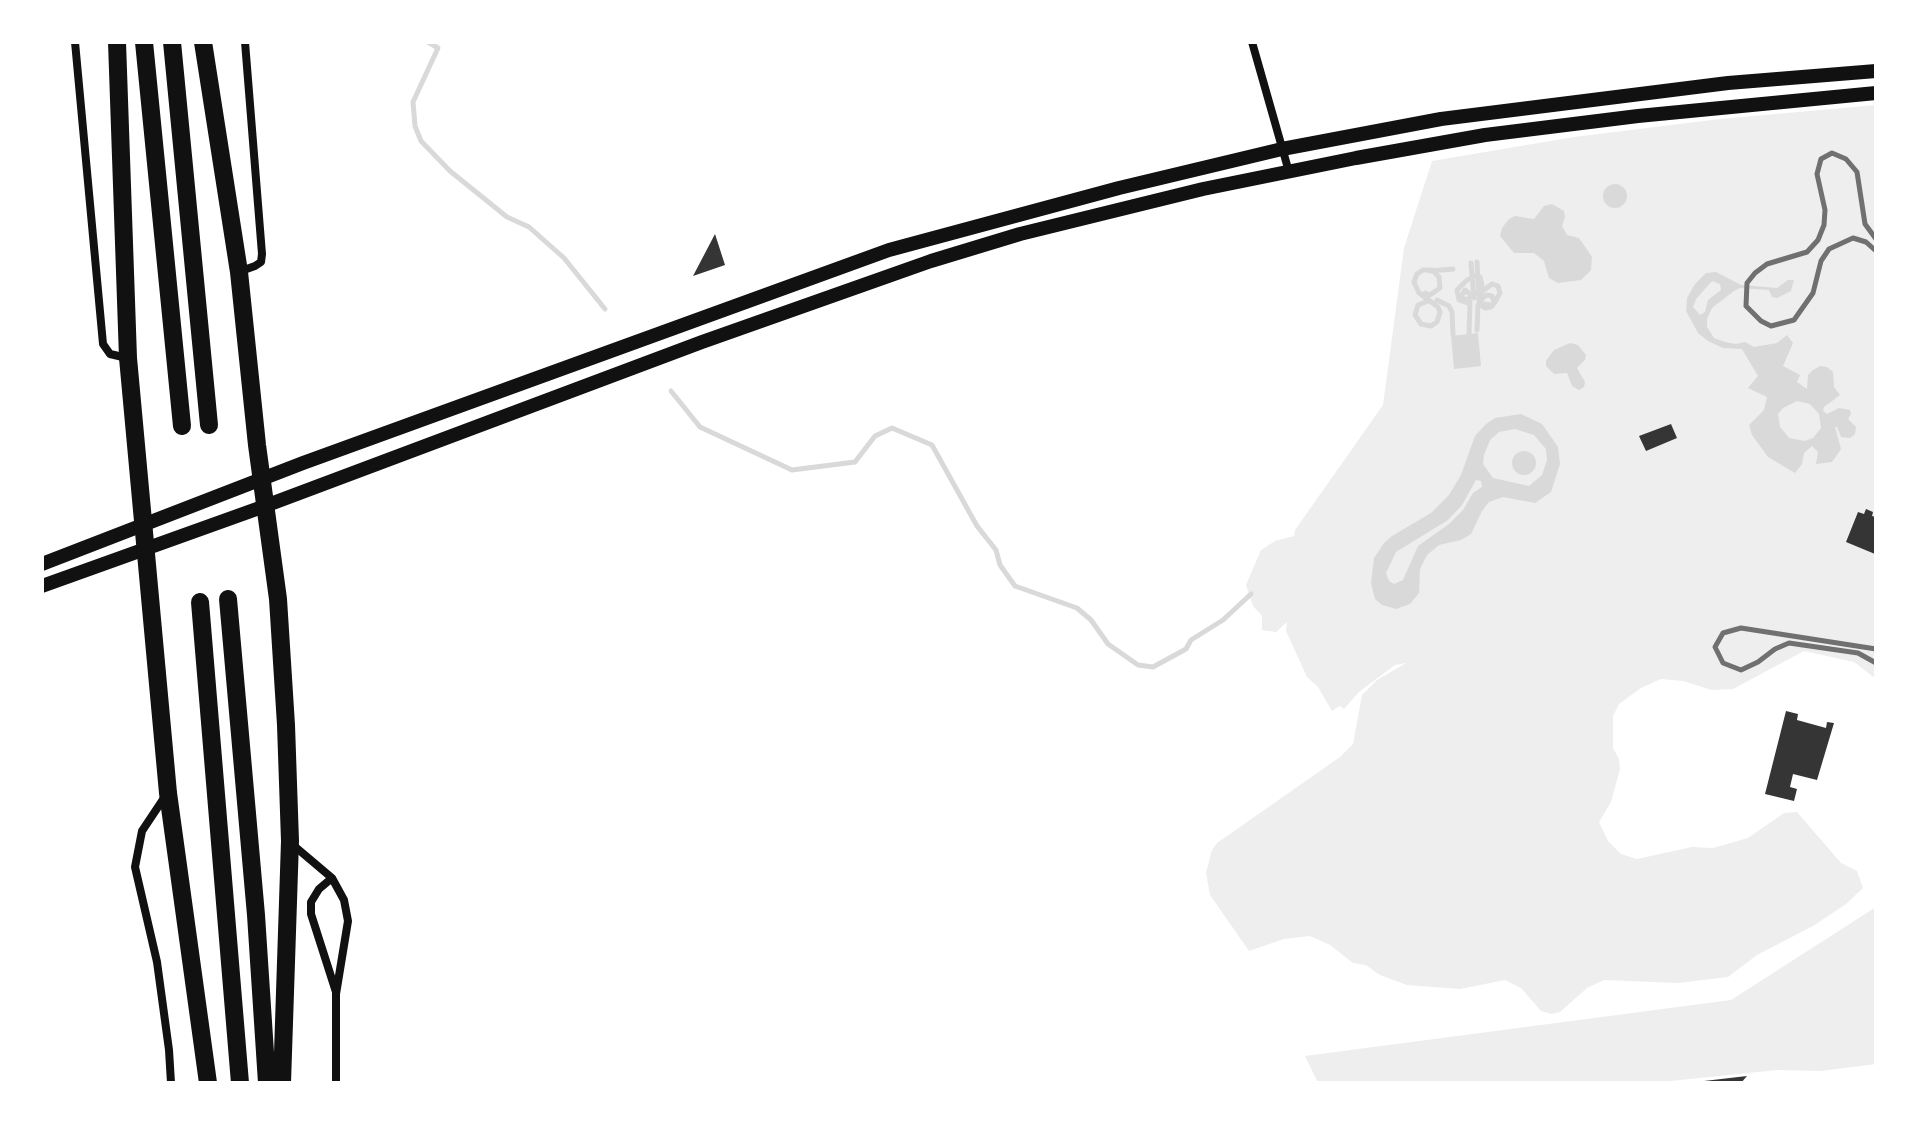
<!DOCTYPE html>
<html>
<head>
<meta charset="utf-8">
<style>
	body { margin:0 }
	#map { position:relative; width:1918px; height:1125px; overflow:hidden; background:#fff; font-family:"IBM Plex Sans",sans-serif }
	canvas { display:block }
	.frame { position:absolute; inset:0; border:44px solid #fff; pointer-events:none }
</style>
</head>
<body>
<div id="map">
<canvas width="1918" height="1125"></canvas>
<div class="frame"></div>
</div>
<script>
const context = document.querySelector('canvas').getContext('2d');
context.lineJoin = 'round';
function fillPath(path, color) { context.fillStyle = color; context.fill(path, 'evenodd'); }
const poly = rows => new Path2D(rows.map(r => 'M' + r).join(''));
function stroke(path, color, width, dash) { context.strokeStyle = color; context.lineWidth = width; context.lineCap = dash ? 'butt' : 'round'; context.setLineDash(dash || []); context.stroke(path); }
fillPath(poly([
	[1876,105,1876,679,1854,662,1804,651,1733,689,1712,690,1683,681,1661,679,1641,688,1619,704,1613,716,1613,748,1619,759,1620,769,1611,802,1599,822,1608,841,1621,854,1637,859,1692,847,1713,848,1748,838,1784,813,1797,812,1841,863,1857,871,1863,888,1846,904,1813,926,1757,955,1728,977,1678,983,1604,980,1587,988,1560,1012,1551,1014,1541,1011,1521,988,1505,980,1460,989,1407,985,1380,975,1366,965,1353,963,1330,945,1310,936,1284,939,1249,951,1210,895,1206,873,1212,850,1217,843,1340,757,1353,744,1362,695,1377,680,1406,663,1395,665,1359,692,1344,709,1340,706,1332,711,1318,687,1307,677,1286,631,1287,622,1276,632,1262,630,1262,616,1253,606,1246,585,1261,550,1275,541,1294,536,1295,530,1383,405,1404,248,1432,161,1574,137,1720,119],
	[1876,907,1876,1064,1821,1071,1777,1070,1651,1083,1318,1083,1305,1056,1731,1000]
]), '#eee');
fillPath(poly([
	'1603 196a12 12 0 1 1 24 0a12 12 0 1 1-24 0Z',
	[1552,204,1564,211,1565,217,1562,226,1567,235,1579,238,1592,257,1591,270,1581,280,1558,283,1549,278,1544,261,1534,253,1514,253,1500,236,1502,228,1509,219,1515,216,1534,219,1544,206],
	[1716,272,1741,285,1777,288,1788,280,1794,280,1791,291,1777,298,1772,297,1769,290,1740,288,1734,291,1712,308,1707,319,1707,327,1714,338,1725,342,1736,344,1745,342,1754,347,1777,343,1787,335,1793,343,1783,366,1800,375,1797,382,1807,389,1808,375,1813,370,1820,366,1827,367,1833,372,1834,387,1840,395,1824,407,1823,411,1827,414,1839,408,1850,410,1851,414,1848,419,1856,427,1855,434,1850,438,1841,437,1837,427,1835,427,1841,449,1832,462,1816,464,1818,452,1812,446,1804,453,1802,464,1795,473,1768,457,1752,435,1749,425,1764,410,1767,397,1748,388,1758,376,1742,349,1723,348,1708,341,1698,333,1686,311,1687,298,1695,284,1706,273],
	[1712,281,1720,284,1721,290,1708,300,1705,312,1700,315,1693,307,1696,299],
	[1797,401,1810,404,1819,414,1821,428,1813,438,1805,441,1789,438,1780,427,1778,414,1783,408],
	[1478,333,1481,366,1454,369,1451,336],
	[1570,343,1578,345,1586,355,1585,360,1577,368,1585,382,1584,387,1579,390,1572,386,1567,373,1554,374,1546,366,1546,361,1554,350],
	[1521,414,1542,424,1558,447,1560,464,1551,492,1535,503,1503,497,1489,502,1482,511,1471,534,1461,540,1439,545,1427,555,1420,569,1419,593,1410,604,1396,609,1382,605,1375,599,1371,583,1374,558,1384,543,1392,536,1431,513,1449,495,1461,475,1475,436,1486,424,1495,418],
	[1515,429,1534,435,1546,449,1547,460,1542,475,1529,486,1493,478,1483,464,1484,455,1490,440,1499,432],
	[1476,480,1481,481,1482,487,1473,493,1463,510,1449,524,1418,546,1403,580,1394,584,1389,581,1386,573,1396,552,1448,520,1462,505],
	'1512 463a12 12 0 1 1 24 0a12 12 0 1 1-24 0Z'
]), '#d9d9d9');
stroke(poly([
	[428,42,438,48,413,102,415,126,421,141,450,171,507,217,529,227,564,258,605,309],
	[1471,263,1474,298],
	[1430,271,1453,269],
	[1425,293,1430,295,1440,288,1439,277,1435,273],
	[1437,300,1449,306,1452,312,1453,335],
	[1428,301,1418,305,1415,315,1421,324,1431,326,1437,322,1440,312,1438,307,1419,293,1414,282,1417,274,1423,270,1432,270],
	[1468,303,1459,300,1457,290,1466,281,1474,276,1480,277,1482,285,1477,293,1466,300,1461,297,1465,290,1470,294],
	[1477,330,1478,305,1482,298,1487,295,1492,296,1494,301,1493,305,1491,307,1485,308,1480,304,1479,301,1479,299,1480,293,1492,284,1498,286,1500,293,1495,302,1492,305,1483,304,1481,301,1480,298,1478,282,1477,262],
	[1469,334,1470,302],
	[671,391,700,427,792,470,855,462,875,436,892,428,932,445,977,526,996,550,1000,565,1015,586,1077,608,1091,620,1108,644,1138,665,1153,667,1186,649,1191,640,1223,620,1251,594]
]), '#d9d9d9', 5);
fillPath(poly([
	[715,234,725,265,693,276],
	[1671,424,1677,438,1646,451,1639,436],
	[1866,509,1873,512,1872,516,1876,517,1875,554,1846,542,1858,512,1864,514],
	[1786,711,1798,714,1797,720,1826,728,1827,722,1834,723,1817,780,1793,774,1790,787,1797,789,1794,801,1765,794],
	[1747,1076,1741,1083,1704,1083,1704,1081]
]), '#353535');
stroke(poly([
	[75,42,103,344,110,354,127,358],
	[1252,42,1289,172],
	[241,271,255,266,261,262,262,254,245,42],
	[166,795,142,831,135,867,157,962,169,1050,171,1083],
	[293,845,332,878,344,900,348,921,336,994,336,1083],
	[332,878,319,889,311,902,311,914,336,992]
]), '#111', 8);
stroke(poly([
	[42,564,303,463,889,250,1119,188,1282,149,1441,119,1728,83,1876,71],
	[42,586,265,506,702,342,931,261,1020,234,1203,189,1356,158,1485,135,1638,116,1876,93]
]), '#111', 14);
stroke(poly([
	[117,42,128,358,168,793,208,1083],
	[144,42,182,426],
	[172,42,209,425],
	[203,42,239,272,257,445,278,599,286,725,290,841,282,1083],
	[228,599,256,915,267,1083],
	[200,602,240,1083]
]), '#111', 18);
stroke(poly([
	[1876,239,1865,224,1857,172,1846,159,1832,153,1821,159,1817,174,1825,210,1824,225,1818,240,1807,252,1767,264,1755,273,1747,283,1746,306,1761,321,1771,326,1794,320,1813,293,1821,261,1829,249,1853,238,1866,242,1876,251],
	[1876,649,1741,628,1723,633,1715,647,1723,663,1741,670,1758,662,1775,649,1789,643,1858,653,1876,663]
]), '#707070', 5);
</script>
</body>
</html>
